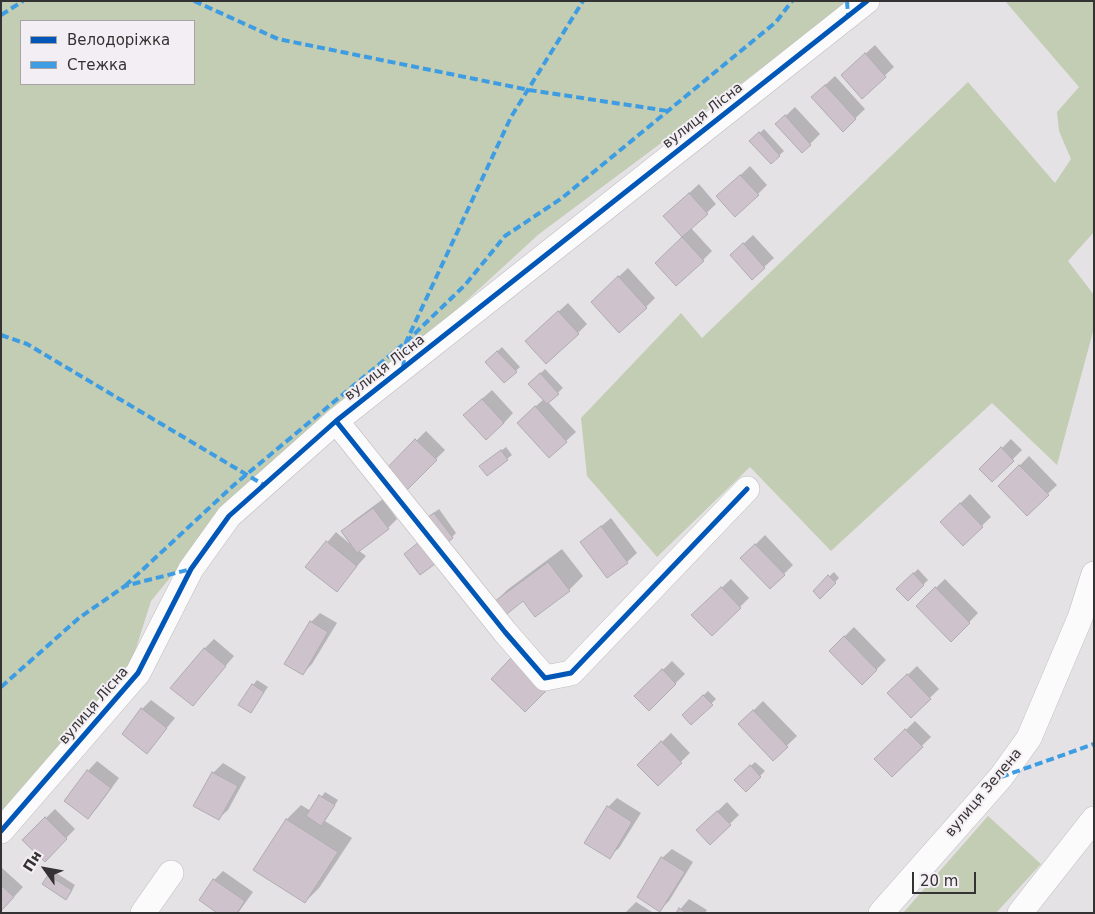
<!DOCTYPE html>
<html>
<head>
<meta charset="utf-8">
<style>
	body { margin:0 }
	#map { position:relative; width:1095px; height:914px; overflow:hidden; background:#e5e2e5; font-family:"DejaVu Sans",sans-serif }
	canvas { display:block }
	.frame { position:absolute; inset:0; border:2px solid #343233; pointer-events:none }
	.legend { position:absolute; left:20px; top:20px; width:175px; height:65px; box-sizing:border-box; background:#f3eef3; border:1px solid #a7a3a6; margin:0; padding:6px 9px; list-style:none; font-size:15px; color:#343233 }
	.legend li { display:flex; align-items:center; gap:10px; height:25px }
	.legend b { width:25px; border:1px solid #a7a3a6 }
	.north { position:absolute; left:20px; top:844px; width:50px; height:50px; -webkit-text-stroke:4px #f3eef3; paint-order:stroke; rotate:302deg; font-size:14px; font-weight:700; line-height:20px; text-align:center; color:#343233 }
	.north::after { content:''; display:block; margin:auto; width:18px; height:22px; background:#343233; clip-path:polygon(50% 0,100% 100%,50% 72%,0 100%) }
	.scale { position:absolute; left:912px; top:872px; width:64px; height:22px; box-sizing:border-box; border:2px solid #343233; border-top:0; padding-left:6px; font-size:15px; line-height:18px; white-space:nowrap; color:#343233; -webkit-text-stroke:4px #f3eef3; paint-order:stroke }
</style>
</head>
<body>
<div id="map">
<canvas width="1095" height="914"></canvas>
<div class="frame"></div>
<ul class="legend">
<li><b style="height:6px;background:#0057b8"></b>Велодоріжка</li>
<li><b style="height:6px;background:#3e9de2"></b>Стежка</li>
</ul>
<div class="north">Пн</div>
<div class="scale">20 m</div>
</div>
<script>
const context = document.querySelector('canvas').getContext('2d');
context.lineJoin = 'round';
function fillPath(path, color) { context.fillStyle = color; context.fill(path, 'evenodd'); }
const poly = rows => new Path2D(rows.map(r => 'M' + r).join(''));
function stroke(path, color, width, dash) { context.strokeStyle = color; context.lineWidth = width; context.lineCap = dash ? 'butt' : 'round'; context.setLineDash(dash || []); context.stroke(path); }
function label(font, color, halo, rows, align = 'center') {
  context.font = font + ' "DejaVu Sans",sans-serif'; context.lineWidth = 4; context.setLineDash([]); context.textBaseline = 'middle'; context.strokeStyle = halo; context.fillStyle = color; for (const [text, x, y, turn = 0] of rows) {
    context.save(); context.translate(x, y); context.rotate((+turn || 0) * Math.PI / 180); context.textAlign = isNaN(turn) ? turn : align; if (halo) context.strokeText(text, 0, 0); context.fillText(text, 0, 0); context.restore();
  }
}
fillPath(poly([
	[1,1,852,1,539,234,430,334,245,486,151,601,124,686,1,817],
	[21,21,194,21,194,84,21,84],
	[1005,1,1094,1,1094,232,1068,261,1094,295,1094,328,1057,465,992,403,831,551,750,467,657,557,587,476,581,418,681,313,702,338,968,82,1055,183,1071,159,1059,131,1057,112,1079,87],
	[988,816,1041,864,996,913,903,913]
]), '#c2cdb4');
fillPath(poly([
	[875,45,894,67,862,97,852,66],
	[835,76,865,109,843,130,822,88],
	[795,107,820,134,802,152,777,124],
	[764,129,784,151,771,163,751,141],
	[750,166,767,185,758,194,728,187],
	[699,184,716,204,691,228,712,251,703,260,666,253,683,237,664,216],
	[753,235,774,258,752,278,741,246],
	[628,268,655,298,646,307,602,292],
	[568,303,587,324,578,333,536,332],
	[502,347,520,367,504,382,486,362],
	[545,369,563,388,548,402,576,432,566,441,528,413,544,399,530,384],
	[492,390,513,413,504,423,474,406],
	[426,431,445,450,405,490,386,471],
	[1011,439,1022,450,992,480,981,469],
	[506,447,512,455,488,474,484,464],
	[1029,456,1057,485,1027,514,1000,486],
	[970,494,991,517,963,544,941,522],
	[383,499,397,519,388,528,358,550,366,556,336,590,307,566,336,532,350,544,342,532,352,522],
	[439,509,456,533,452,537,428,517],
	[611,518,637,553,627,562,608,577,582,542],
	[765,535,793,565,770,588,742,558],
	[562,549,583,576,569,590,493,604,507,590],
	[918,569,928,580,908,600,898,589],
	[834,572,839,578,820,597,814,591],
	[731,579,749,598,712,635,693,615],
	[945,579,978,613,951,641,917,606],
	[320,613,337,623,312,664,303,673,311,622],
	[854,627,886,660,862,684,830,651],
	[214,639,234,656,192,705,204,649],
	[672,661,685,674,649,709,636,696],
	[917,666,939,689,911,716,889,693],
	[257,680,268,687,251,711,253,685],
	[708,691,716,699,691,724,683,715],
	[151,700,175,718,147,752,142,709],
	[763,701,797,736,773,759,740,724],
	[915,721,931,737,892,775,876,759],
	[671,733,690,753,658,784,639,765],
	[97,761,119,778,97,808,88,817,88,771],
	[755,762,765,771,746,790,736,780],
	[223,763,246,777,228,810,218,819,195,805,213,773],
	[325,792,338,800,325,821,352,838,319,888,305,902,255,869,287,819,301,805,311,811],
	[617,798,641,813,619,848,609,857,608,807],
	[727,802,739,815,710,843,698,830],
	[55,809,75,829,45,860,24,840],
	[672,849,693,862,669,901,660,910,638,897,662,858],
	[2,868,23,887,1,911,1,869],
	[53,871,75,885,70,894,43,884],
	[223,871,253,892,238,913,220,913,214,880],
	[689,899,707,910,705,913,677,913],
	[636,902,652,912,652,913,625,913]
]), '#0003');
const building = poly([
	[865,53,886,77,862,99,841,75,865,53],
	[825,85,856,119,843,132,811,97,825,85],
	[785,115,811,145,802,153,775,124,785,115],
	[759,132,780,156,771,164,749,141,759,132],
	[740,175,759,195,735,217,716,196,740,175],
	[689,193,708,214,682,237,663,216,689,193],
	[682,237,704,261,676,286,655,263,682,237],
	[743,243,765,268,752,280,730,255,743,243],
	[618,276,647,308,619,333,591,302,618,276],
	[558,311,579,334,546,364,525,341,558,311],
	[497,351,517,372,504,383,485,362,497,351],
	[540,373,559,394,547,404,528,384,540,373],
	[482,399,504,423,486,440,463,415,482,399],
	[535,406,567,442,549,458,517,423,535,406],
	[415,439,437,460,405,492,384,471,415,439],
	[1001,447,1014,461,992,482,979,469,1001,447],
	[501,450,508,460,487,476,479,466,501,450],
	[1019,465,1049,495,1027,516,998,486,1019,465],
	[960,503,983,527,963,546,940,522,960,503],
	[373,508,389,529,357,553,341,531,373,508],
	[434,513,453,538,442,547,422,521,434,513],
	[601,526,628,563,607,578,580,542,601,526],
	[326,541,357,566,337,592,305,567,326,541],
	[419,542,435,564,420,575,404,554,419,542],
	[755,544,785,575,770,589,740,558,755,544],
	[548,562,570,591,535,617,523,601,502,618,491,604,548,562],
	[913,573,924,585,908,601,896,589,913,573],
	[828,575,836,583,820,599,813,591,828,575],
	[721,587,741,608,712,636,691,615,721,587],
	[935,587,970,623,951,642,916,606,935,587],
	[310,621,328,632,303,675,284,664,310,621],
	[844,636,877,670,862,685,829,651,844,636],
	[204,648,226,666,193,706,170,688,204,648],
	[511,658,546,691,525,712,491,679,511,658],
	[662,669,676,684,649,711,634,696,662,669],
	[907,674,931,699,911,718,887,693,907,674],
	[252,684,264,692,251,713,238,705,252,684],
	[703,695,713,705,691,725,682,715,703,695],
	[141,708,167,728,147,754,122,734,141,708],
	[753,710,788,747,773,761,738,724,753,710],
	[905,729,923,747,892,777,874,759,905,729],
	[661,741,682,763,658,786,637,765,661,741],
	[750,765,761,777,746,792,734,780,750,765],
	[87,770,111,788,88,819,64,801,87,770],
	[212,772,238,786,219,820,193,806,212,772],
	[319,795,335,805,321,826,306,816,319,795],
	[607,806,632,822,610,859,584,843,607,806],
	[717,811,731,825,710,845,696,830,717,811],
	[45,817,67,839,45,862,22,840,45,817],
	[286,819,338,852,305,903,253,870,286,819],
	[661,857,685,872,660,912,637,897,661,857],
	[48,875,72,890,66,900,42,884,48,875],
	[213,879,245,901,237,913,217,913,199,900,213,879],
	[1,885,14,897,1,911,1,885],
	[679,908,687,913,676,913,679,908]
]);
fillPath(building, '#cec2cd');
stroke(building, '#afacaf', 1);
const minor = poly([
	[336,421,505,632,545,678,571,673,747,489],
	[1,831,138,673,191,569,229,516,336,421,867,1],
	[143,913,171,873],
	[881,913,1001,777,1029,738,1080,618,1094,574],
	[1020,913,1094,819]
]);
stroke(minor, '#bebcbe', 26);
stroke(minor, '#fbfbfb', 25);
stroke(poly([
	[194,1,278,39,529,90,668,111],
	[847,1,848,15],
	[1,15,23,1],
	[1,335,27,344,264,485],
	[403,368,406,342,511,117,583,1],
	[125,586,235,484,406,342,465,285,505,236,562,198,776,22,792,1],
	[1,687,79,618,125,586,191,569],
	[1001,777,1094,744]
]), '#3e9de2', 4, [8, 4]);
stroke(poly([
	[336,421,505,632,545,678,571,673,747,489],
	[1,831,138,673,191,569,229,516,336,421,867,1]
]), '#0057b8', 5);
label('14px', '#343233', '#f3eef3', [
	["вулиця Лісна",703,116,-38],
	["вулиця Лісна",385,368,-38],
	["вулиця Лісна",94,706,-49],
	["вулиця Зелена",984,793,-50]
]);
</script>
</body>
</html>
